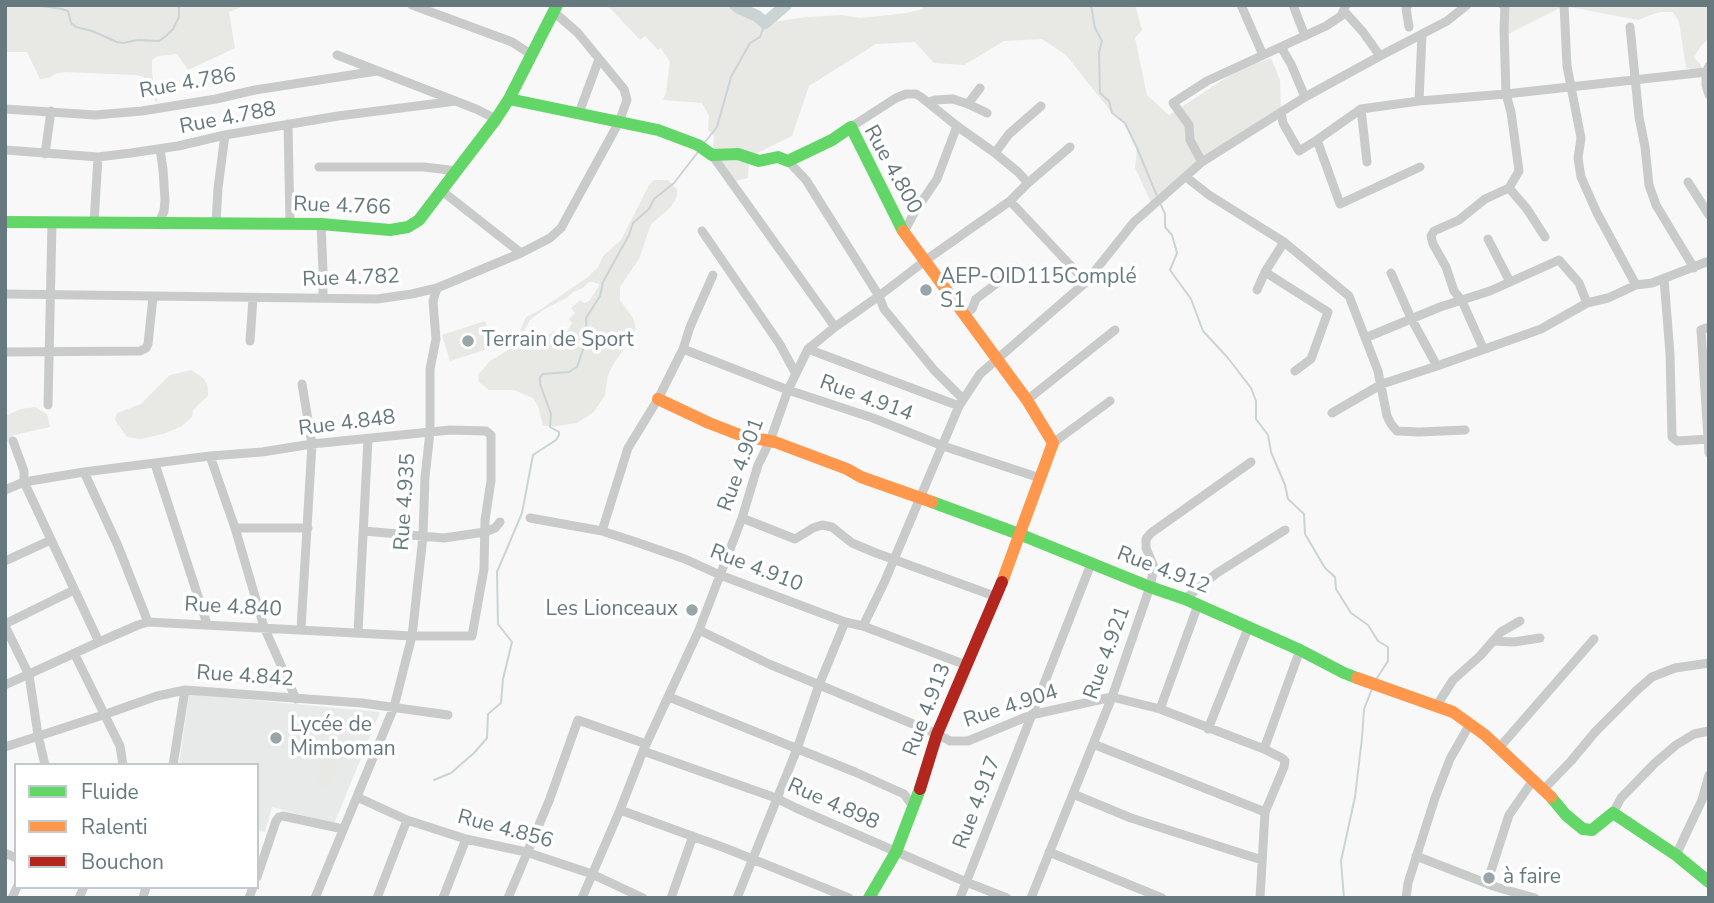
<!DOCTYPE html>
<html>
<head>
<meta charset="utf-8">
<style>
	body { margin:0 }
	#map { position:relative; width:1714px; height:903px; overflow:hidden; background:#f8f8f8; font-family:"Nunito Sans",sans-serif }
	canvas { display:block }
	.frame { position:absolute; inset:0; border:7px solid #66797f; pointer-events:none }
	.legend { position:absolute; left:14px; top:763px; width:245px; height:126px; box-sizing:border-box; background:#fff; border:2px solid #c2c9cc; margin:0; padding:9px 12px; list-style:none; font-size:21px; color:#66797f }
	.legend li { display:flex; align-items:center; gap:14px; height:35px }
	.legend b { width:35px; border:2px solid #c2c9cc }
</style>
</head>
<body>
<div id="map">
<canvas width="1714" height="903"></canvas>
<div class="frame"></div>
<ul class="legend">
<li><b style="height:9px;background:#63d668"></b>Fluide</li>
<li><b style="height:9px;background:#ff974d"></b>Ralenti</li>
<li><b style="height:9px;background:#b3261e"></b>Bouchon</li>
</ul>
</div>
<script>
const context = document.querySelector('canvas').getContext('2d');
context.lineJoin = 'round';
function fillPath(path, color) { context.fillStyle = color; context.fill(path, 'evenodd'); }
const poly = rows => new Path2D(rows.map(r => 'M' + r).join(''));
function stroke(path, color, width, dash) { context.strokeStyle = color; context.lineWidth = width; context.lineCap = dash ? 'butt' : 'round'; context.setLineDash(dash || []); context.stroke(path); }
function label(font, color, halo, rows, align = 'center') {
  context.font = font + ' "Nunito Sans",sans-serif'; context.lineWidth = 7; context.setLineDash([]); context.textBaseline = 'middle'; context.strokeStyle = halo; context.fillStyle = color; for (const [text, x, y, turn = 0] of rows) {
    context.save(); context.translate(x, y); context.rotate((+turn || 0) * Math.PI / 180); context.textAlign = isNaN(turn) ? turn : align; if (halo) context.strokeText(text, 0, 0); context.fillText(text, 0, 0); context.restore();
  }
}
fillPath(poly([
	[189,694,380,712,334,824,272,807,265,832,257,830,257,765,179,765]
]), '#e8e9e9');
fillPath(poly([
	[5,5,246,5,229,12,235,48,188,70,177,54,158,56,152,60,152,73,158,103,149,95,144,77,136,75,65,72,55,74,49,78,40,79,27,52,5,52],
	[601,5,735,5,739,8,757,16,765,23,807,17,842,15,861,18,907,13,923,9,922,5,1135,5,1142,30,1135,38,1147,95,1169,115,1238,70,1271,58,1280,80,1281,112,1180,182,1153,207,1135,168,1137,148,1125,123,1112,113,1066,55,1042,39,1004,41,964,65,934,63,915,42,876,44,809,86,792,136,749,157,748,178,735,181,721,163,713,148,714,136,708,130,709,116,702,103,663,100,666,92,670,62,661,48,658,50,645,36,640,40,610,8],
	[1503,5,1709,5,1709,38,1701,46,1694,57,1706,72,1686,68,1679,22,1673,12,1659,12,1638,20,1564,6,1504,36],
	[654,180,668,180,677,189,677,196,671,207,651,224,639,259,620,287,620,300,633,318,636,329,630,341,614,363,608,375,605,395,594,412,577,423,550,427,543,425,538,406,533,398,514,390,489,390,479,382,478,375,490,361,513,347,526,317,538,311,588,277,598,267,603,256,621,240,649,185],
	[589,282,593,282,599,284,599,286,589,301,584,303,580,300,571,308,575,313,569,319,572,323,567,332,561,337,555,331,543,338,541,336,530,342,523,333,530,320,543,310,568,297,573,292,583,288],
	[485,321,494,347,450,361,442,335],
	[191,370,202,377,206,382,208,389,208,396,193,410,192,417,182,426,163,434,141,439,127,437,115,420,117,413,141,404,170,375],
	[35,407,47,414,50,427,14,435,9,439,5,445,5,416,21,409],
	[326,751,341,756,329,788,314,783]
]), '#e8e9e5');
stroke(poly([
	[1091,5,1095,28,1102,41,1099,52,1100,93,1109,101,1112,113,1125,123,1137,148,1157,196],
	[5,6,42,6,62,9,68,11,71,23,76,27,92,31,117,42,123,43,138,40,159,41,166,36,173,29,179,17,179,5],
	[705,142,717,127,731,77,750,43,760,37,765,23],
	[1161,205,1165,214,1165,227,1172,235,1177,253,1170,270,1191,299,1203,331,1228,358,1251,388,1256,401,1256,419,1268,435,1271,452,1285,485,1288,499,1304,514,1305,534,1325,568,1335,577,1336,589,1351,613,1368,625,1378,641,1388,647,1388,661,1377,678],
	[434,780,451,773,474,753,487,738,488,714,501,703,503,679,512,642,498,624,497,572,522,513,533,455,556,440,559,435,559,432,550,427,551,414,540,384,540,377,543,374,569,372,577,367,587,338,586,318,600,296,603,282,629,235,633,223,649,209,654,199,674,183,698,152],
	[1344,898,1341,861,1355,797,1362,738,1364,709,1372,689]
]), '#cad4d4', 2);
stroke(poly([
	[735,5,739,8,757,16,765,23,786,5]
]), '#cad4d4', 12);
stroke(poly([
	[412,5,512,42,532,55],
	[1241,5,1263,55],
	[1293,5,1305,36],
	[1408,5,1406,8,1409,27],
	[1503,5,1505,6,1504,29,1506,94,1511,112,1519,171,1509,188,1527,209,1545,237],
	[1564,5,1567,66,1581,138,1578,158,1581,177,1597,213,1636,285],
	[1344,11,1363,32,1380,56],
	[1630,27,1639,117,1645,147,1649,185,1656,205,1694,268],
	[1281,47,1291,64,1305,97],
	[337,55,476,109,496,119],
	[1709,66,1706,72,1706,85,1709,95],
	[1419,101,1422,34],
	[929,102,935,100,953,99,968,104,987,113],
	[968,104,980,88],
	[5,109,95,115,142,111,216,99,255,90,377,71],
	[1361,109,1367,162],
	[1281,112,1283,123,1299,151,1317,140,1361,109,1419,101,1506,94,1706,72],
	[579,113,599,59],
	[288,124,290,224],
	[851,127,896,98,906,94,916,94,921,97,957,126,995,153,1018,172,1028,183],
	[1317,140,1340,204,1420,167],
	[5,150,98,157,131,153,178,146,225,135,338,116,456,101],
	[995,153,1009,134,1041,106],
	[45,154,51,111],
	[712,155,835,327],
	[788,161,806,180,879,296,884,309,934,370,962,398],
	[1202,162,1190,140,1189,125,1173,103,1207,81,1326,26,1341,16,1346,5],
	[319,167,424,167,458,171],
	[1186,177,1209,195,1284,242,1349,296,1378,371,1387,416,1391,424,1397,431,1419,432,1465,430],
	[1688,182,1709,215],
	[442,191,521,253],
	[1010,201,1086,282],
	[94,223,98,157],
	[159,223,164,211,165,200,163,169,160,149],
	[216,223,218,188,225,135],
	[321,224,323,271,323,298],
	[702,231,779,343,796,374],
	[904,232,914,213,937,179,957,126],
	[1488,239,1510,282],
	[1284,242,1265,272,1328,312,1311,359,1295,371],
	[1391,273,1411,318,1437,366],
	[1664,278,1670,354,1672,437,1677,441,1709,439],
	[1257,290,1265,272],
	[5,294,377,299,412,294,437,288,521,253,550,238,561,228,619,122,627,100,624,89,578,33,555,13],
	[964,315,972,309,976,299,1017,268],
	[1709,327,1701,330,1709,453],
	[1365,338,1440,307,1490,291,1559,260,1579,283,1587,303],
	[250,341,253,298],
	[1483,348,1462,301,1454,291,1446,267,1433,244,1431,236,1434,231,1459,220,1485,199,1509,188],
	[683,349,788,390,873,418,943,446,1040,478],
	[808,349,959,406],
	[5,352,140,351,146,348,148,344,153,297],
	[1027,400,1115,330],
	[48,405,52,223],
	[1332,413,1382,384,1437,366,1541,329,1587,303,1608,298,1636,285,1652,283,1709,261],
	[13,441,24,471,24,482,99,642],
	[1053,443,1110,401],
	[210,456,235,528,264,627,296,699],
	[155,464,207,624],
	[84,472,118,546,148,622],
	[5,490,24,482,84,472,210,456,262,452,312,444,450,430,486,431,491,435,491,481,485,520,484,569,472,636,412,636,148,622,138,625,99,642,5,685],
	[530,518,602,531,633,541,685,559,720,575,845,622,863,626,966,665],
	[742,518,795,539,813,528,822,525,832,527,852,543,876,553,997,597],
	[235,528,308,528],
	[364,531,444,538,485,532,495,528,500,522],
	[602,531,628,448,658,399,683,349,690,327,713,275],
	[5,561,51,540],
	[1185,599,1217,573,1285,530],
	[5,624,74,590],
	[5,626,29,675,38,735,45,765],
	[863,626,884,583,959,406,980,374,1086,282,1134,222,1202,162,1305,97,1380,56,1447,21,1467,5],
	[301,629,312,444,302,384],
	[699,630,769,664,937,734,950,741,968,741,1031,715,1112,697,1160,709,1264,749],
	[358,632,368,439],
	[1493,641,1501,632,1520,621],
	[74,653,120,746,123,765],
	[669,697,855,772,904,794,914,808],
	[1437,705,1453,680,1480,656,1493,641,1514,642,1540,638],
	[1160,709,1198,605],
	[1208,729,1249,626],
	[1093,744,1265,812],
	[5,747,106,714,157,696,185,690,362,703,448,715],
	[1499,748,1594,639],
	[643,751,776,798,796,808,966,882,1007,898],
	[173,765,185,690],
	[1544,789,1571,761,1596,731,1636,691,1652,677,1675,668,1709,663],
	[1073,794,1131,818,1262,860],
	[357,797,407,820,466,839,526,852,592,874,643,898],
	[620,810,725,848,849,898],
	[1613,813,1621,798,1655,763,1676,745,1694,734,1709,731],
	[1049,852,1162,898],
	[5,853,16,858],
	[1676,855,1702,800,1709,775],
	[1416,856,1496,887,1535,898],
	[257,877,276,821,279,817,283,816,343,829],
	[1487,883,1509,815,1534,779],
	[12,898,17,887],
	[79,898,84,887],
	[143,898,146,887],
	[249,898,253,887],
	[315,898,394,707,412,636,423,536,425,477,430,432,430,369,436,339,433,301,437,288],
	[377,898,407,820],
	[443,898,466,839],
	[508,898,549,801,578,720,646,744],
	[582,898,620,810,643,751,699,630,742,518,758,465,770,441,788,390,808,349,835,327,879,296,926,260,1010,201,1028,183,1070,147],
	[671,898,693,836],
	[737,898,797,749,819,685,845,622],
	[960,898,1091,564],
	[1031,898,1112,697,1150,587,1154,567,1146,548,1146,539,1151,533,1251,462],
	[1260,898,1265,812,1284,767,1285,761,1282,758,1264,749,1300,650],
	[1406,898,1408,883,1435,798,1450,759,1470,724]
]), '#c9cbcb', 9);
stroke(poly([
	[509,99,658,130,698,145,712,155,738,154,759,161,778,157,788,161,832,140,851,127,903,231],
	[5,222,321,224,390,230,408,227,419,220,496,119,509,99,557,5],
	[932,502,1019,534,1150,587,1185,599,1300,650,1344,673,1357,678],
	[1551,797,1566,815,1583,829,1592,830,1613,813,1676,855,1709,882],
	[869,898,896,852,920,789]
]), '#63d668', 12);
stroke(poly([
	[903,231,1027,400,1053,443,1002,582],
	[658,399,709,423,740,435,775,442,847,469,861,477,932,502],
	[1357,678,1453,712,1485,735,1551,797]
]), '#ff974d', 12);
stroke(poly([
	[920,789,937,734,1002,582]
]), '#b3261e', 12);
for (const [x, y, r, color] of [
	[926,290,7,"#99a5a9"],
	[468,341,7,"#99a5a9"],
	[692,610,7,"#99a5a9"],
	[276,738,7,"#99a5a9"],
	[1489,878,7,"#99a5a9"]
]) { const dot = new Path2D(); dot.arc(x, y, r, 0, 2 * Math.PI); context.fillStyle = color; context.fill(dot); stroke(dot, '#fff', 2.5); }
label('21px', '#66797f', '#fff', [
	["Rue 4.786",188,84,-10],
	["Rue 4.788",228,119,-11],
	["Rue 4.800",892,170,61],
	["Rue 4.766",342,207,2],
	["Rue 4.782",351,279,-2],
	["Rue 4.914",866,399,20],
	["Rue 4.848",347,424,-7],
	["Rue 4.901",742,465,-70],
	["Rue 4.935",406,502,-86],
	["Rue 4.910",756,569,21],
	["Rue 4.912",1163,571,21],
	["Rue 4.840",233,608,3],
	["Rue 4.921",1108,653,-70],
	["Rue 4.842",245,677,4],
	["Rue 4.904",1011,707,-18],
	["Rue 4.913",928,710,-69],
	["Rue 4.917",978,803,-69],
	["Rue 4.898",833,805,24],
	["Rue 4.856",505,830,15]
]);
label('21px', '#66797f', '#fff', [
	["AEP-OID115Complé",940,278],
	["S1",940,302],
	["Terrain de Sport",482,341],
	["Les Lionceaux",678,610,"right"],
	["Lycée de",290,726],
	["Mimboman",290,750],
	["à faire",1503,878]
], 'left');
</script>
</body>
</html>
